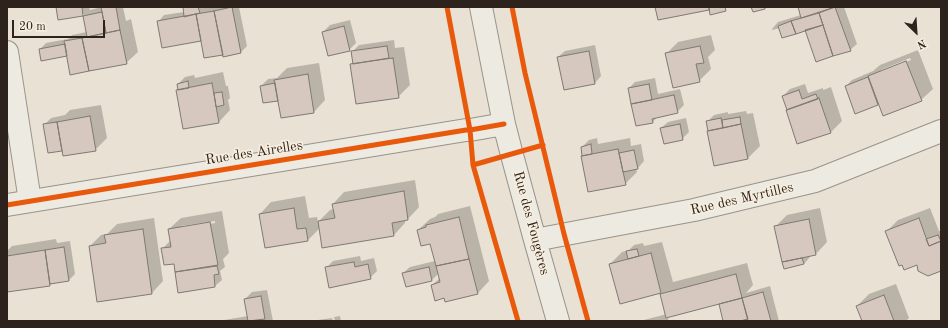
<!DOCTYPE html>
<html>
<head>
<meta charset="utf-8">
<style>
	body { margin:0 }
	#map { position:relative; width:948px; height:328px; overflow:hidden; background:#e9e1d3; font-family:"Old Standard TT",serif }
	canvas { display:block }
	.frame { position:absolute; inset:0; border:8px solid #2d221c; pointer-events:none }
	.north { position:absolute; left:896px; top:12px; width:40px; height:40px; -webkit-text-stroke:3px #f6eddd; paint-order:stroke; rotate:155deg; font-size:11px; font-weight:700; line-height:16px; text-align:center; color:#2d221c }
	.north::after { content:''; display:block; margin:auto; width:14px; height:18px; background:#2d221c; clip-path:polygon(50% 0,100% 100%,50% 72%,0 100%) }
	.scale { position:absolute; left:12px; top:20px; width:93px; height:18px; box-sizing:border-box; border:2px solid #2d221c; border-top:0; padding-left:5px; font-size:12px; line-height:14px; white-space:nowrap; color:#2d221c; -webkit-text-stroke:3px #f6eddd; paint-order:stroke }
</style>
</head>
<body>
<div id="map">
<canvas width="948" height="328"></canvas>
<div class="frame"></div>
<div class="north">N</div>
<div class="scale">20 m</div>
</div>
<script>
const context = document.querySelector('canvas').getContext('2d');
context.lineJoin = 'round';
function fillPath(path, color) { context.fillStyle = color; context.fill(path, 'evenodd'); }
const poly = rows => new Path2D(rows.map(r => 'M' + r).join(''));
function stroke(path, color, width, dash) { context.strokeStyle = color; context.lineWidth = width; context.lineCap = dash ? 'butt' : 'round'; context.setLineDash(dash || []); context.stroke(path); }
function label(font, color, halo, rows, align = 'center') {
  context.font = font + ' "Old Standard TT",serif'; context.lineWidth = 3.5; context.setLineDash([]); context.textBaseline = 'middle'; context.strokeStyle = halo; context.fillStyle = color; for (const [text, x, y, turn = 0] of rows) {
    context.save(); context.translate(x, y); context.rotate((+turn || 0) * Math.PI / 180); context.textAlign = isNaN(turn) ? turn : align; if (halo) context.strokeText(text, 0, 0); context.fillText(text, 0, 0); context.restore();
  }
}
fillPath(poly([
	[56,7,89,7,90,10,102,7,123,7,126,21,131,19,138,52,126,63,68,55,40,49,46,43,68,39,72,35,87,32,84,14,59,19],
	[184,7,239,7,247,46,240,53,201,40,158,22,164,15,184,12],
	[799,7,844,7,857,44,850,50,806,29,780,28,772,30,772,29,778,22,801,15],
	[350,20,356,43,349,50,323,32,330,25],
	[711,35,715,50,708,57,711,69,699,81,666,54,678,42],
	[394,40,395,48,404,47,410,85,398,97,351,64,354,61,352,52,359,45],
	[595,45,601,76,595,83,558,57,565,51],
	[918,50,933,89,921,100,879,103,856,113,846,86,852,80,873,71,880,65],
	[910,58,911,60,881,72,881,70],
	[319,63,325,100,314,112,282,117,279,99,261,86,268,79,277,78,287,68],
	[223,72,226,86,228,86,230,98,228,100,230,110,219,122,179,89,178,84,185,77,194,75,195,78],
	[655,78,658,94,680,89,684,105,677,112,658,116,653,122,629,88,635,82],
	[805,84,808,93,823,88,823,90,831,87,842,121,831,132,798,143,783,96,790,89],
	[101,105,107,138,95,150,63,149,62,150,44,125,51,118,65,115,70,110],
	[746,111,747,114,753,113,760,146,748,158,715,165,707,122,714,115,728,112,728,114],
	[686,118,689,132,682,139,661,128,668,122],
	[597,138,598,144,630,138,631,146,641,144,644,161,638,168,636,168,637,172,625,184,583,155,582,147,589,140],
	[415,180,419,207,408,219,405,219,405,223,394,235,320,228,308,240,260,214,271,202,305,196,309,218,317,217,318,222,330,210,334,209,333,204,344,192],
	[470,206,489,281,478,293,446,300,445,297,432,285,440,278,439,273,432,280,403,273,410,267,435,261,431,243,418,230,430,219,435,217,438,214],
	[820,208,827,242,816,254,810,255,810,257,804,264,785,268,776,226,787,215],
	[930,208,939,231,941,231,941,270,917,264,887,231,898,220],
	[222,211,229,253,223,259,225,267,220,271,222,280,215,286,179,292,175,263,162,249,171,240,169,229,181,218],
	[215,221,215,223,181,228,181,226],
	[154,218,163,281,152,293,90,246,101,235,107,234,117,224],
	[56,239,57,243,70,241,75,274,69,280,51,283,50,285,7,291,7,251,12,246],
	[662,242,673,282,747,263,753,285,746,293,770,286,779,321,749,321,748,318,736,321,724,321,722,302,667,316,669,321,640,321,667,314,661,292,610,264,622,252,629,250,634,245,643,243,644,246],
	[360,256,361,261,374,258,377,271,370,278,326,268,333,261],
	[896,284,909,318,906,321,863,321,857,306,869,294],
	[267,290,273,321,248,321,248,320,246,321,218,321,248,316,245,299,252,292],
	[340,316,341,321,335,321,334,317],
	[332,318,333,321,311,321]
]), '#0003');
const building = poly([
	[56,7,82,7,83,16,58,20,56,7],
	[101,7,116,7,120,30,106,33,101,7],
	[183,7,198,7,200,13,184,17,183,7],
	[232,7,241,53,223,57,214,11,232,7],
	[655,7,709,7,709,10,658,20,655,7],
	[709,7,725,7,726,11,710,15,709,7],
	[751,7,765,7,765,9,753,12,751,7],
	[798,7,835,7,801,18,798,7],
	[835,7,851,51,833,56,819,13,835,7],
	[214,11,223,55,204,58,196,14,214,11],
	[102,12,106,33,87,37,83,16,102,12],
	[819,13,823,25,796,34,791,21,819,13],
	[196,14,201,41,162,48,157,21,196,14],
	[791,21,796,34,782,38,778,26,791,21],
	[823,25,833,56,816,62,805,30,823,25],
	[344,26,350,51,328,56,322,32,344,26],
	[120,30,127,64,89,71,82,38,120,30],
	[82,38,89,71,70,75,64,41,82,38],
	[65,44,67,56,41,61,39,49,65,44],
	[387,46,389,58,353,64,351,51,387,46],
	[700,46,704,63,696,64,700,82,673,88,665,53,700,46],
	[589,51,595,84,564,90,557,57,589,51],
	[393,58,399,98,356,104,350,64,393,58],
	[906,61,922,101,883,116,868,76,906,61],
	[308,74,314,113,281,118,274,80,308,74],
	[868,77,878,105,855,114,845,86,868,77],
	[188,81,189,88,178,90,177,84,188,81],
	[212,83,219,123,183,129,176,90,212,83],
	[275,83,278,101,263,103,260,86,275,83],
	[649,84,652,100,631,104,628,88,649,84],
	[799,90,802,99,816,94,818,99,787,110,782,96,799,90],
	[222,92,224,105,216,107,214,93,222,92],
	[674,95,678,113,652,119,653,123,636,126,631,104,674,95],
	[819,98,831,133,797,144,786,110,819,98],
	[90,116,96,151,63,156,57,122,90,116],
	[740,117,741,124,723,128,722,120,740,117],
	[721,118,723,128,708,131,706,121,721,118],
	[57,122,62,151,48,153,43,124,57,122],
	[680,124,683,140,664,144,660,128,680,124],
	[741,124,748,159,714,166,707,131,741,124],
	[591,144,592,154,582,156,581,147,591,144],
	[618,149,626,185,588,192,581,156,618,149],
	[634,150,638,169,623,172,619,153,634,150],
	[404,191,408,220,392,223,394,236,322,248,318,221,335,218,332,204,404,191],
	[294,208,297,229,306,228,308,241,265,248,259,214,294,208],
	[459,217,469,259,436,266,430,244,421,246,417,230,426,227,426,225,459,217],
	[919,218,929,246,941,241,941,271,928,276,918,271,917,265,904,270,902,265,899,266,885,231,919,218],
	[809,219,816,255,782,262,774,226,809,219],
	[210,222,218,265,175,272,174,264,164,265,161,248,171,247,168,229,210,222],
	[143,229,152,294,97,302,89,246,106,243,104,235,143,229],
	[938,235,941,241,929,246,926,239,938,235],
	[64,247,69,281,50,284,45,250,64,247],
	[637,249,639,256,628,259,626,251,637,249],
	[45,250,50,286,7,292,7,256,45,250],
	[651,253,661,293,620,304,609,264,651,253],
	[802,258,804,264,784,269,782,262,802,258],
	[469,259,478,294,445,302,444,298,435,301,431,285,440,282,436,266,469,259],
	[354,262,355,267,368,264,371,279,329,288,325,267,354,262],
	[217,266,219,274,214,275,215,287,178,293,175,272,217,266],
	[429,267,432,281,406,287,402,273,429,267],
	[736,274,742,298,666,318,660,294,736,274],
	[763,292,771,321,748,321,742,298,763,292],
	[884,295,894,321,862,321,856,306,884,295],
	[261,296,265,319,248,321,244,299,261,296],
	[742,298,748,319,740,321,723,321,719,304,742,298]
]);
fillPath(building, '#d6c8be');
stroke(building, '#7e7972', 1);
const minor = poly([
	[481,7,504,124,512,155,535,240,558,321],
	[7,52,30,201],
	[7,205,466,130,470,130,504,124],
	[535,240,577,232,694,210,815,181,941,131]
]);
stroke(minor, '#99938a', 24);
stroke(minor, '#edeae2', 22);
stroke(poly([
	[447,7,470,130,473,165,518,321],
	[512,7,525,73,564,234,588,321],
	[473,165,543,145],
	[7,205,466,130,470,130,504,124]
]), '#e8590c', 5);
label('14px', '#2d221c', '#f6eddd', [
	["Rue des Airelles",254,153,-9],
	["Rue des Myrtilles",742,199,-13],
	["Rue des Fougères",531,223,75]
]);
</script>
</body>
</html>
